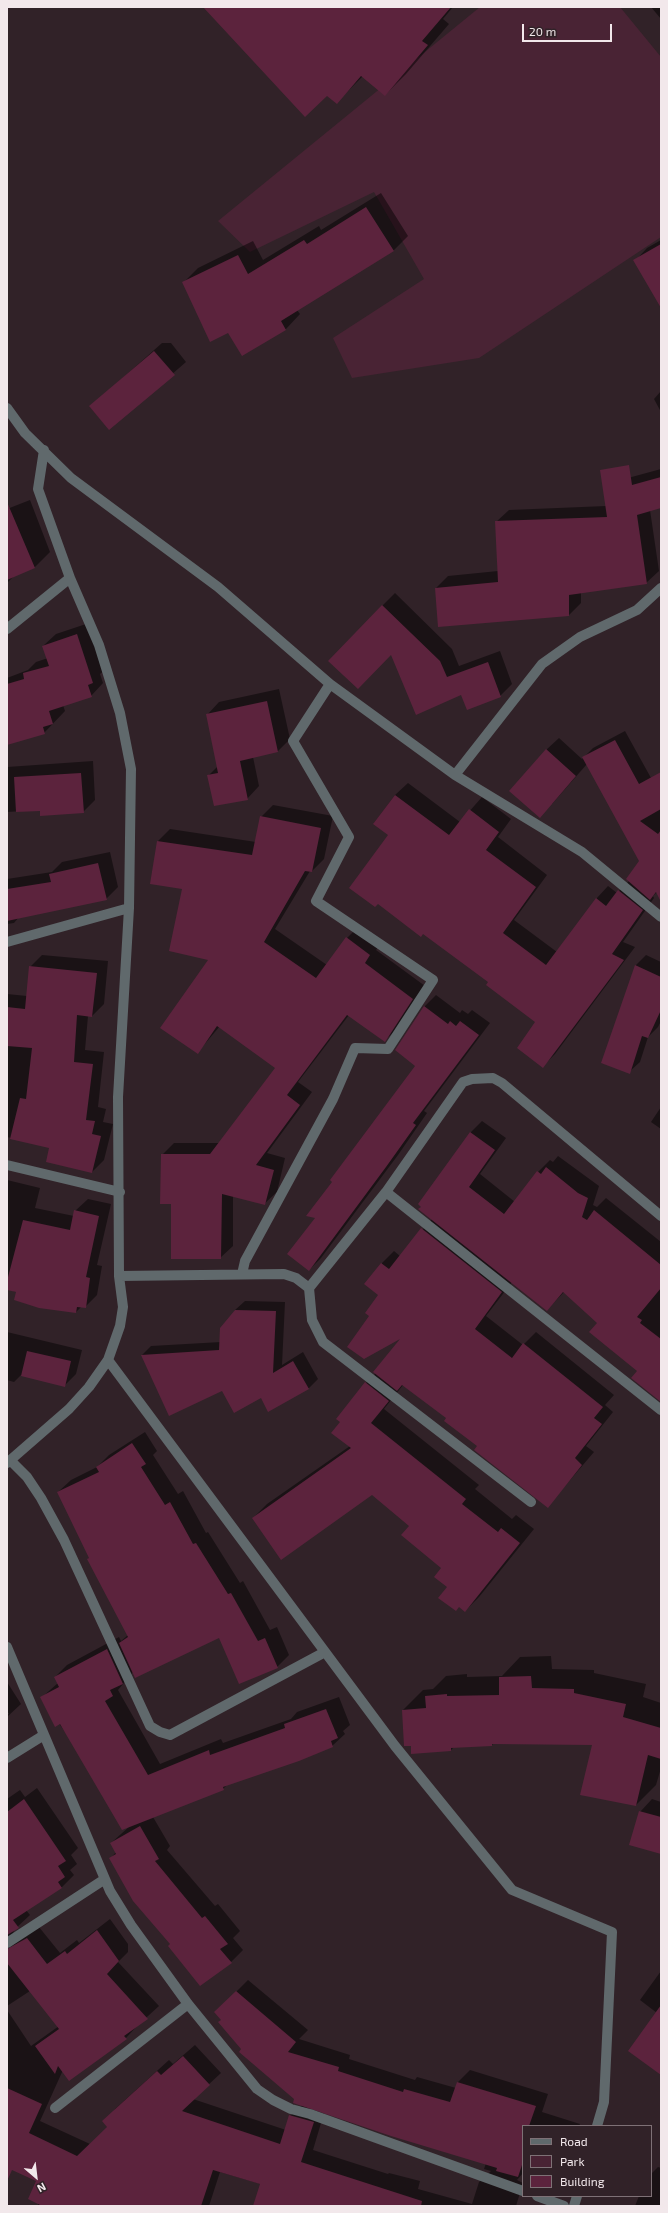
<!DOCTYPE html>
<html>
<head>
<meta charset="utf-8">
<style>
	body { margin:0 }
	#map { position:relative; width:668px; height:2213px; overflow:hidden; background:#312228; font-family:"Exo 2",sans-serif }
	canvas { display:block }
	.frame { position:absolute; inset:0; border:8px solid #f2e8eb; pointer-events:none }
	.legend { position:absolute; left:522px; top:2125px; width:130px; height:72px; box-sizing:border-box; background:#312228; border:1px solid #7e7176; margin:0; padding:5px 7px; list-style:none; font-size:12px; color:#f2e8eb }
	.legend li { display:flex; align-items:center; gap:8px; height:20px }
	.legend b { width:20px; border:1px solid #7e7176 }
	.north { position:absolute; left:16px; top:2157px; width:40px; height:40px; -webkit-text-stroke:3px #312228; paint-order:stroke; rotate:152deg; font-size:11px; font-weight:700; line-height:16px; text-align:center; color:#f2e8eb }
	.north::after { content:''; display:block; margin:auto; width:14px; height:18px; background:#f2e8eb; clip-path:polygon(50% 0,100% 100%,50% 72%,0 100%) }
	.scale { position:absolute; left:522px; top:24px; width:90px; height:18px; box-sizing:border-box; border:2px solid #f2e8eb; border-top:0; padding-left:5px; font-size:12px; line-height:14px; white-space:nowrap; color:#f2e8eb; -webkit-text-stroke:3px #312228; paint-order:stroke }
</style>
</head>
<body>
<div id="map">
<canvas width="668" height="2213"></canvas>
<div class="frame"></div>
<ul class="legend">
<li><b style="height:5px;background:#60696c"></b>Road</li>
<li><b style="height:11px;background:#492334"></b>Park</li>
<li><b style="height:11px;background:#5c233d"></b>Building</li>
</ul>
<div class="north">N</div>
<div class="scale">20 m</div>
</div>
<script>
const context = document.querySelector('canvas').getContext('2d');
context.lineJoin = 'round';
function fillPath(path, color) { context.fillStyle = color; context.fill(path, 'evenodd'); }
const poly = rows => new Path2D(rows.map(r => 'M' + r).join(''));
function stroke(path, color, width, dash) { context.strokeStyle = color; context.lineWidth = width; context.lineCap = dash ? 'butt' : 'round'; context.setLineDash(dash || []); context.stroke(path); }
fillPath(poly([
	[480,7,620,7,661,57,661,237,479,358,352,378,333,338,424,279,374,192,250,252,218,221]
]), '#492334');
fillPath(poly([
	[204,7,453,7,443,19,449,24,406,74,385,95,363,76,337,102],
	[651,7,661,7,661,19],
	[381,193,408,236,393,251,297,310,300,314,286,329,242,355,228,332,184,282,198,268,253,241,263,260,319,226,321,230],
	[661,240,661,282,635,261,647,248],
	[162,343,171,343,186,362,109,429,90,407],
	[661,391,661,412,654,399],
	[661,469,661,507,650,510,659,571,646,583,581,592,581,603,569,615,439,626,436,588,448,576,498,571,496,522,509,510,606,506,617,481],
	[30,500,50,552,34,568,15,575,7,583,7,509],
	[395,593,452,649,459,666,500,651,512,684,500,696,462,694,382,606],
	[89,623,105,670,100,674,103,683,91,696,63,705,65,711,44,733,7,743,7,678,28,670,36,662,48,658,43,646,56,634],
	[279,689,290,739,278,751,253,757,259,786,247,799,208,776,218,766,207,715,219,702],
	[625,731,661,796,661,888,653,896,654,898,623,942,635,947,555,1054,543,1066,537,1022,490,981,390,835,374,823,395,795,408,783,460,822,482,797,511,819,498,837,547,875,514,920,557,952,596,899,608,886,617,893,629,881,640,861,587,764,552,804,546,750,559,738,582,759,593,748],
	[93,761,95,800,83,812,41,810,7,812,7,767],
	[273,805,333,816,324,859,312,871,310,871,275,929,327,965,347,938,359,926,382,942,376,950,425,986,397,1029,384,1041,349,1015,298,1082,312,1092,267,1153,285,1158,277,1192,264,1204,233,1196,233,1246,220,1258,172,1203,162,1155,174,1143,220,1143,276,1068,220,1026,198,1052,209,959,183,888,158,841,170,829,256,842,261,817],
	[110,852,118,887,106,899,19,917,14,923,7,924,7,879,52,872,62,862],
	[42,955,108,961,104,1004,92,1016,88,1016,85,1050,104,1052,98,1107,106,1109,103,1122,113,1124,104,1160,92,1172,51,1147,7,1137,7,994,27,996,30,967],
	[646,955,661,962,661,1021,658,1027,648,1037,640,1062,629,1072,602,1063,636,965],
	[436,995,460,1013,462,1010,468,1014,472,1010,490,1023,424,1111,427,1113,398,1155,321,1258,309,1270,317,1218,333,1181,417,1065,424,1007],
	[661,1107,661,1129,651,1122],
	[482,1121,506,1138,480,1174,515,1202,538,1172,550,1160,553,1162,558,1156,599,1186,593,1205,597,1207,606,1198,661,1242,661,1400,598,1323,564,1292,547,1310,512,1282,486,1316,523,1345,536,1332,614,1395,605,1405,613,1412,586,1446,594,1452,548,1506,447,1418,403,1385,384,1409,479,1485,475,1489,512,1519,516,1515,534,1529,479,1597,465,1611,448,1587,443,1568,411,1526,372,1494,253,1518,267,1504,350,1446,341,1422,366,1383,376,1373,404,1335,370,1316,380,1295,382,1263,394,1251,400,1256,432,1219,470,1133],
	[7,1180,40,1188,35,1208,74,1216,75,1211,88,1199,111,1204,97,1265,102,1266,97,1295,85,1307,81,1307,76,1312,7,1289],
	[245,1301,285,1302,282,1365,303,1352,318,1379,309,1388,261,1397,222,1390,142,1355,151,1346,221,1342,235,1310],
	[7,1332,82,1350,76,1374,64,1386,21,1375,14,1382,7,1380],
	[145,1432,157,1451,153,1455,178,1494,183,1491,206,1533,208,1532,240,1583,243,1581,270,1630,277,1627,289,1655,277,1667,220,1636,133,1672,118,1690,160,1764,221,1739,223,1743,291,1719,297,1712,339,1697,350,1725,343,1731,345,1734,332,1746,227,1785,223,1789,153,1817,170,1846,167,1850,215,1906,218,1904,240,1931,233,1938,243,1950,231,1962,171,1944,110,1859,116,1852,111,1843,131,1825,41,1698,58,1683,55,1677,67,1665,119,1637,121,1641,128,1635,88,1559,90,1557,58,1492,71,1480,97,1467,109,1455],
	[551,1656,552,1669,594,1670,594,1673,646,1684,643,1697,661,1703,661,1768,656,1785,636,1805,593,1744,494,1743,492,1745,454,1747,451,1750,412,1745,403,1710,423,1690,433,1689,446,1676,467,1674,467,1677,502,1676,520,1657],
	[7,1682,21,1704,7,1717,7,1714,9,1714,7,1711],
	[37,1788,78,1848,71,1855,77,1864,70,1870,74,1875,62,1887,26,1910,30,1915,14,1930,13,1934,39,1927,60,1953,77,1940,79,1943,110,1919,128,1944,128,1952,118,1962,159,2006,137,2026,126,2038,63,2070,40,2121,90,2144,108,2127,115,2109,169,2060,173,2064,195,2045,221,2073,193,2099,286,2130,290,2116,302,2105,243,2049,222,2019,228,2000,248,1980,308,2030,299,2039,350,2055,349,2059,415,2080,417,2077,456,2088,457,2083,470,2070,548,2094,542,2112,580,2124,579,2126,523,2126,523,2173,517,2180,523,2183,516,2206,254,2206,261,2184,220,2172,209,2206,38,2206,38,2181,7,2167,7,2010,31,2046,59,2026,30,1991,7,2006,7,1799,20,1790,25,1797],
	[324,2113,486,2163,484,2169,491,2171,479,2182,472,2204,418,2189,420,2181,389,2173,388,2174,313,2150],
	[652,1799,661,1802,661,1853,640,1812],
	[661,1971,661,2074,657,2013,640,2000],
	[658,2167,661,2168,661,2206,635,2206,639,2196,651,2196,651,2174]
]), '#0007');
fillPath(poly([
	[203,7,451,7,422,41,428,45,385,96,361,76,337,104,327,96,305,117],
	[366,207,394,251,281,321,286,330,242,356,228,333,210,342,182,282,238,255,248,274,304,240,307,244],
	[661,244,661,308,633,260],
	[154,351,175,375,109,430,89,406],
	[629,465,632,485,661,477,661,508,637,515,647,584,569,595,569,616,438,627,435,588,498,582,495,521,607,517,600,470],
	[7,502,35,568,7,580],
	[382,605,440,661,447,677,488,662,501,697,467,710,461,695,416,715,391,655,358,689,328,661],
	[77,634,93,683,88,685,92,697,49,711,53,724,43,727,45,734,7,745,7,684,24,679,23,673,49,666,42,646],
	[267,701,278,752,240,761,248,800,214,806,207,775,218,773,206,714],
	[615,740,639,784,661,772,661,809,640,821,658,834,661,830,661,902,656,892,650,900,626,879,639,861,582,757],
	[546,749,576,776,540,818,509,791],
	[81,773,84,813,40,816,40,811,16,812,14,777],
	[395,795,449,835,469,809,499,832,486,850,536,887,503,933,546,965,596,898,606,906,618,890,643,910,612,954,624,960,543,1068,517,1048,535,1022,486,985,488,982,423,934,421,937,378,904,375,907,349,888,388,835,373,824],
	[260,816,321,828,312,872,305,871,264,942,316,978,346,937,370,955,365,963,413,999,385,1042,347,1015,287,1095,300,1105,256,1165,274,1170,265,1205,222,1194,221,1259,171,1259,171,1204,160,1204,161,1154,210,1154,275,1068,217,1026,198,1054,160,1028,208,960,169,951,182,889,150,884,157,841,252,855],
	[98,863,107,900,7,921,7,889,51,882,49,874],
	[635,965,661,977,661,1010,648,1038,642,1036,630,1074,601,1063],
	[29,966,97,973,92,1017,77,1015,74,1062,93,1064,86,1120,95,1121,92,1134,101,1136,92,1173,46,1162,49,1148,10,1139,20,1098,26,1099,32,1048,7,1046,7,1007,25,1009],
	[424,1006,448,1024,450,1021,456,1026,460,1021,479,1035,413,1123,416,1125,386,1167,309,1271,287,1254,315,1218,306,1216,332,1182,330,1180,415,1066,395,1050],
	[470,1132,495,1150,469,1187,504,1214,537,1171,541,1174,546,1167,578,1193,588,1198,582,1217,587,1220,594,1210,661,1265,661,1288,637,1317,642,1320,640,1323,661,1339,661,1402,631,1378,637,1371,589,1332,597,1323,563,1292,547,1311,418,1209,421,1207,418,1204],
	[74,1210,99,1216,86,1277,90,1278,86,1308,77,1307,76,1313,39,1308,14,1300,16,1292,7,1290,7,1281,23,1220,70,1230],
	[421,1228,502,1292,475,1329,512,1358,523,1343,603,1407,594,1418,602,1424,575,1458,582,1465,548,1508,474,1450,477,1446,444,1421,446,1418,402,1385,397,1391,373,1372,400,1339,364,1359,347,1347,369,1316,365,1313,378,1295,364,1284,381,1263,389,1269],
	[235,1310,276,1311,273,1373,293,1361,309,1389,268,1412,261,1398,234,1413,222,1391,169,1416,141,1355,219,1350,220,1328],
	[27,1351,71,1361,65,1387,21,1376],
	[365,1382,389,1401,371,1423,466,1499,462,1504,498,1532,501,1528,520,1543,465,1612,459,1607,456,1611,438,1598,447,1587,434,1577,441,1568,401,1535,409,1526,372,1495,281,1560,252,1518,351,1448,331,1433,340,1422,336,1419],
	[132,1443,146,1464,141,1467,165,1505,170,1502,193,1544,196,1543,228,1594,231,1593,258,1641,265,1638,278,1668,239,1684,219,1638,135,1678,119,1643,128,1637,87,1559,89,1558,57,1492,99,1472,96,1467],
	[107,1649,123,1684,110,1690,113,1696,105,1701,148,1775,209,1750,210,1755,285,1728,284,1724,326,1709,338,1738,331,1741,333,1747,299,1761,223,1787,224,1790,122,1830,60,1724,55,1727,40,1697,59,1687,54,1677],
	[531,1676,532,1688,574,1689,574,1693,626,1704,623,1717,661,1728,661,1759,648,1755,636,1806,580,1795,592,1745,492,1744,492,1746,451,1748,451,1751,411,1754,411,1746,404,1746,402,1710,426,1708,425,1696,447,1694,447,1696,499,1695,499,1677],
	[24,1799,66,1861,58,1866,65,1877,58,1882,62,1888,13,1920,19,1928,7,1935,7,1812],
	[639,1811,661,1817,661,1854,629,1845],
	[140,1826,159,1859,155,1861,202,1918,205,1916,228,1944,220,1949,232,1963,200,1986,168,1946,170,1944,133,1901,109,1858,116,1854,110,1843],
	[97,1930,119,1961,107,1974,148,2019,124,2036,127,2039,69,2081,58,2066,55,2074,35,2046,59,2029,7,1963,7,1949,27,1938,47,1964,65,1951,67,1954],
	[236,1991,296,2042,288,2052,339,2067,338,2071,403,2092,404,2089,450,2102,457,2082,536,2106,529,2126,523,2126,523,2162,518,2177,496,2171,497,2168,391,2136,293,2103,294,2099,239,2052,241,2049,218,2022,221,2020,214,2012],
	[661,2005,661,2075,628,2051],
	[183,2056,210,2085,182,2111,280,2144,289,2115,314,2122,301,2162,422,2201,421,2206,253,2206,260,2184,213,2170,201,2206,42,2206,28,2199,36,2181,12,2170,7,2181,7,2088,42,2104,29,2133,77,2156,107,2127,102,2121,157,2071,161,2075]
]), '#5c233d');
stroke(poly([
	[7,408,25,433,71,478,218,587,330,684,455,775,582,852,661,917],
	[7,629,70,578],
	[455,775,542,664,580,637,637,610,661,588],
	[7,942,129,908],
	[7,1165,120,1192],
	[386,1192,661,1410],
	[242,1274,245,1261,333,1099,355,1048,388,1049,433,980,316,901,349,837,293,741,330,684],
	[119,1276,284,1274,296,1278,309,1288,386,1192,463,1082,472,1079,493,1078,502,1083,661,1216],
	[309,1288,312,1320,323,1342,531,1502],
	[108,1360,395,1746,512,1890,612,1932,604,2102,597,2126],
	[10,1460,27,1477,41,1498,64,1540,150,1726,160,1732,170,1735,325,1652],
	[7,1463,69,1409,89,1387,108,1360,120,1326,123,1307,119,1276,118,1097,129,908,131,769,120,713,99,645,70,578,38,489,44,450],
	[7,1647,110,1891,131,1925,188,2004,257,2089,273,2100,291,2109,310,2114,523,2191],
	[7,1758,44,1735],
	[7,1943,105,1879],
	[55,2108,188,2004],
	[537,2196,564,2206],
	[574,2206,577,2196]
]), '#60696c', 10);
</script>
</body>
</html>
